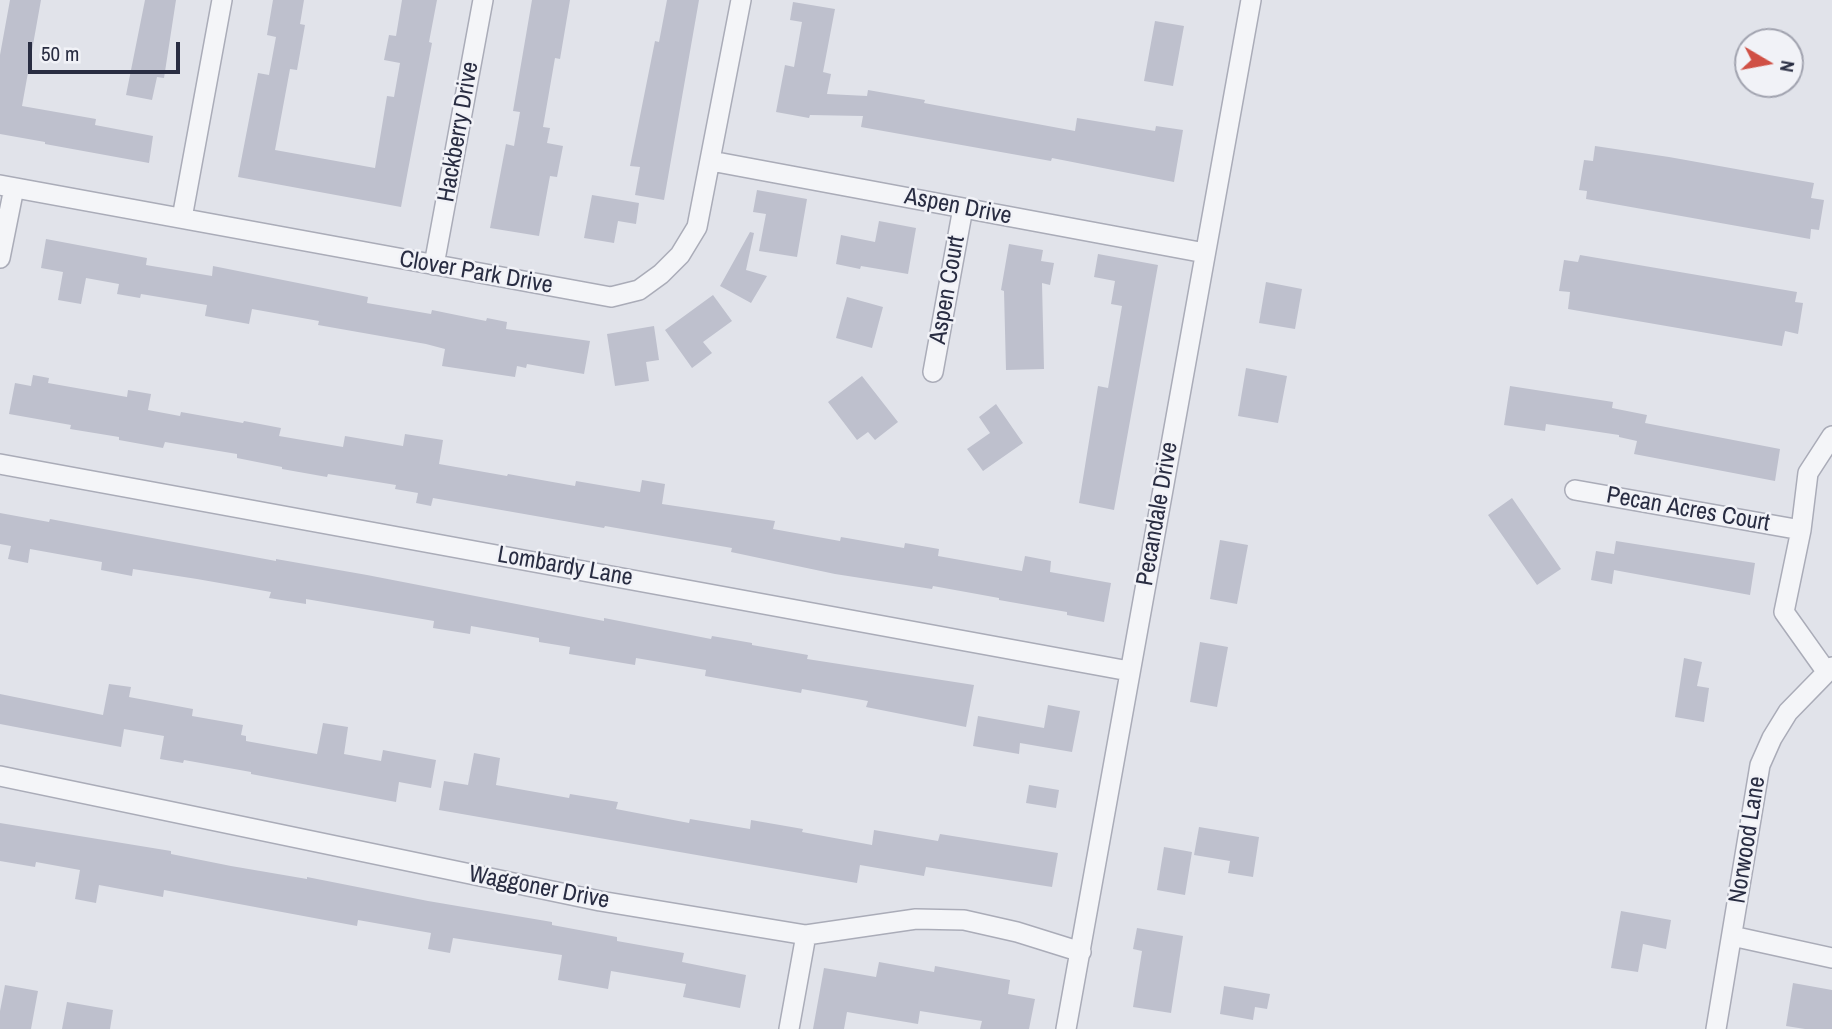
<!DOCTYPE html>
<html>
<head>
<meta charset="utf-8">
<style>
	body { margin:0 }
	#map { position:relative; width:1832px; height:1029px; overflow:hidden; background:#e1e3ea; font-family:"Archivo Narrow",sans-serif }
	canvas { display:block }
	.north { position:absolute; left:1734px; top:28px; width:70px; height:70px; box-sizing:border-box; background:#f1f2f7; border:2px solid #a1a3af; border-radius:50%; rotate:100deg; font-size:19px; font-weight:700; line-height:28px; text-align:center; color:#292d42 }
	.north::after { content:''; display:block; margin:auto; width:24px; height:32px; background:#d05045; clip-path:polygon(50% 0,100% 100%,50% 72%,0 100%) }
	.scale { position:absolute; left:28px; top:42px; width:152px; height:32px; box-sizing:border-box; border:4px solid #292d42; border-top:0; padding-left:9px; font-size:21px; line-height:24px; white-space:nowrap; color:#292d42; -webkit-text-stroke:5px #f1f2f7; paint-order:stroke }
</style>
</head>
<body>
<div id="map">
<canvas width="1832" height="1029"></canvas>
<div class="north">N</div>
<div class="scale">50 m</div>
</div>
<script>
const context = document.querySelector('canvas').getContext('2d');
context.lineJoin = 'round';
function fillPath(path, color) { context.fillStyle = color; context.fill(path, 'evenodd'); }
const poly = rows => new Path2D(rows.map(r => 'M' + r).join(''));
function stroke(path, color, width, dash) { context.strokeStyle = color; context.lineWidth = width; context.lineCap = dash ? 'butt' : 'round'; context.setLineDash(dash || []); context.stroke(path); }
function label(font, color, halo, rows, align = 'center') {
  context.font = font + ' "Archivo Narrow",sans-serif'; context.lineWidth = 5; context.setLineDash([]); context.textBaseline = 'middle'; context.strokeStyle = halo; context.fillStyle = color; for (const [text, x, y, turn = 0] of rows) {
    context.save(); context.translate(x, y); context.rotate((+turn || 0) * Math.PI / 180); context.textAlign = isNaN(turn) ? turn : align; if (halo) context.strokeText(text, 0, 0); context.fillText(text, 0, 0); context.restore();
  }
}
fillPath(poly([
	[10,0,41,0,22,106,96,119,95,125,153,136,149,163,45,144,45,142,0,134,0,55],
	[145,0,176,0,164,78,157,77,152,100,126,95],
	[273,0,304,0,300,24,305,25,297,70,290,69,275,150,375,168,387,96,394,97,400,63,384,60,389,35,396,36,402,0,437,0,429,42,432,43,401,207,238,177,258,73,269,75,276,37,267,35],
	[532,0,570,0,560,59,555,58,543,127,550,128,547,143,563,146,557,177,550,176,539,236,490,228,506,144,514,146,520,112,513,111],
	[667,0,699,0,664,200,635,195,640,167,630,166,655,41,659,42],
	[793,2,835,9,823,72,831,74,827,94,867,96,868,90,925,100,924,103,1075,131,1077,118,1155,131,1156,126,1183,130,1174,182,1052,158,1051,161,861,127,863,116,810,115,809,118,776,112,785,65,794,67,802,22,790,20],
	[1155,21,1184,26,1173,86,1144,81],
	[1595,146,1669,157,1814,183,1811,198,1824,200,1819,230,1811,229,1810,239,1586,199,1587,191,1579,190,1584,160,1593,161],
	[757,190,807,199,797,257,759,251,766,214,753,212],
	[592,195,639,203,636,224,618,221,614,243,584,238],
	[879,221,916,228,908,274,861,266,860,269,836,264,841,235,875,242],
	[750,232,754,233,746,270,767,276,751,303,720,286],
	[46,239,147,258,146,265,212,276,213,266,368,297,367,303,431,314,432,310,486,321,487,318,507,322,506,329,590,341,584,374,527,364,526,368,517,366,515,377,442,366,445,349,426,344,318,325,319,321,252,309,249,324,205,316,207,305,141,294,140,298,117,294,119,284,86,278,81,304,58,300,63,272,41,268],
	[1009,244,1043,250,1041,261,1054,263,1050,285,1042,283,1044,369,1006,370,1004,291,1001,290],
	[1098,254,1158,265,1114,510,1079,503,1098,386,1108,388,1122,306,1111,304,1115,281,1094,277],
	[1580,255,1797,292,1795,302,1803,303,1798,334,1785,331,1782,346,1568,309,1570,292,1559,291,1564,260,1578,262],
	[1266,282,1302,289,1295,329,1259,323],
	[713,295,732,321,703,342,712,353,692,368,665,330],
	[847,297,883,307,872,348,836,338],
	[654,326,659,360,646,362,649,381,615,386,607,334],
	[1246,368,1287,376,1278,423,1238,416],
	[33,375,49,378,48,383,127,397,128,390,151,394,148,410,180,416,181,412,243,423,244,421,281,428,279,436,343,447,345,436,403,446,405,434,443,440,439,464,507,476,508,474,575,486,576,481,640,492,642,480,665,484,662,504,775,521,773,529,840,541,841,537,904,548,905,543,939,549,938,556,1022,571,1025,556,1051,561,1050,572,1111,583,1104,622,1067,615,1067,612,999,600,999,598,933,586,932,589,835,574,731,552,732,548,605,526,604,528,433,498,431,506,416,503,418,493,395,489,396,485,328,474,327,477,282,469,282,467,237,458,237,454,165,442,163,448,119,440,119,437,70,429,71,425,9,414,15,383,31,386],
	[862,376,898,422,875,440,868,432,857,440,828,402],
	[1510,386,1613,402,1612,408,1647,415,1645,423,1780,449,1775,481,1634,454,1637,441,1619,437,1619,435,1546,424,1545,431,1504,425],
	[996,404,1023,443,983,471,967,449,990,433,979,417],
	[1512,498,1561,569,1537,585,1488,515],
	[0,513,49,522,50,519,276,561,276,559,367,575,604,621,604,618,711,639,712,636,752,643,752,645,808,655,807,659,974,685,966,727,866,707,868,701,802,689,801,693,705,676,706,670,636,658,635,665,569,654,570,647,539,642,539,638,471,626,470,634,433,628,434,621,306,599,306,604,269,598,271,592,197,579,133,569,132,576,101,570,102,562,30,549,28,563,8,559,11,546,0,544],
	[1220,540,1248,545,1237,604,1210,599],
	[1616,541,1755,563,1750,595,1614,570,1612,584,1591,580,1596,551,1614,554],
	[1200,642,1228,647,1217,707,1190,702],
	[1684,658,1702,662,1697,686,1709,688,1704,722,1675,717],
	[109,684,131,687,129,697,193,709,192,716,243,725,241,735,246,736,246,741,317,754,323,723,348,727,344,754,381,761,383,750,436,760,431,788,399,782,396,802,251,774,251,772,184,760,183,763,160,759,164,736,124,729,121,747,0,724,0,694,103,715],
	[1048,705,1080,711,1072,752,1020,743,1019,754,973,746,978,716,1044,728],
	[474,753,500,758,496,785,569,798,570,794,618,802,616,809,689,823,690,819,750,829,751,820,803,829,802,832,872,845,874,830,938,841,940,834,1058,853,1052,887,926,867,924,876,860,865,857,883,439,810,444,781,468,785],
	[1029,785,1059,790,1056,808,1026,803],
	[0,823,171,851,171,854,231,866,307,879,307,877,428,901,552,922,552,925,617,937,617,941,684,953,682,962,746,975,740,1008,683,997,686,984,611,971,608,989,558,980,562,955,453,938,450,953,428,949,431,933,358,920,357,926,164,890,163,897,99,885,96,903,75,899,80,870,36,862,35,867,0,861],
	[1199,827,1259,837,1253,877,1228,873,1230,861,1194,855],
	[1164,847,1192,852,1185,895,1157,890],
	[1621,911,1671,920,1666,949,1643,944,1638,972,1611,968],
	[1137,928,1183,936,1171,1013,1133,1007,1142,951,1133,949],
	[879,962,934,972,935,966,1010,980,1008,994,1035,999,1029,1029,980,1029,982,1021,920,1011,918,1024,847,1012,844,1029,813,1029,824,968,876,977],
	[1793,983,1832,990,1832,1029,1805,1029,1786,1026],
	[5,985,38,991,31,1029,0,1029,0,1011],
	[1224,986,1270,994,1267,1009,1255,1007,1253,1020,1220,1014],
	[67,1002,113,1010,110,1029,62,1029]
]), '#bec0cd');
const minor = poly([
	[711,161,1205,253],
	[0,185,611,297,639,290,661,274,680,255,697,227,741,0],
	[182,218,222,0],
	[0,258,14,188],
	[434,265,483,0],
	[933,372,963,208],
	[0,464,1129,671],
	[1575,490,1801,530],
	[1826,671,1784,612,1801,530,1808,473,1832,436],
	[0,776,600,901,806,935,916,919,964,920,1017,932,1081,952],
	[1732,936,1832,958],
	[789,1029,806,935],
	[1066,1029,1251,0],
	[1716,1029,1760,765,1772,738,1788,712,1832,667]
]);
stroke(minor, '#aaacb8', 22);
stroke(minor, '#f4f5f8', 19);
label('24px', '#292d42', '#f1f2f7', [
	["Hackberry Drive",459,132,-80],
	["Aspen Drive",958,207,11],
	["Clover Park Drive",476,273,10],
	["Aspen Court",948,290,-80],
	["Pecan Acres Court",1688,510,10],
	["Pecandale Drive",1158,514,-80],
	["Lombardy Lane",565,567,10],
	["Norwood Lane",1748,840,-81],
	["Waggoner Drive",539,888,11]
]);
</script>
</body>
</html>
